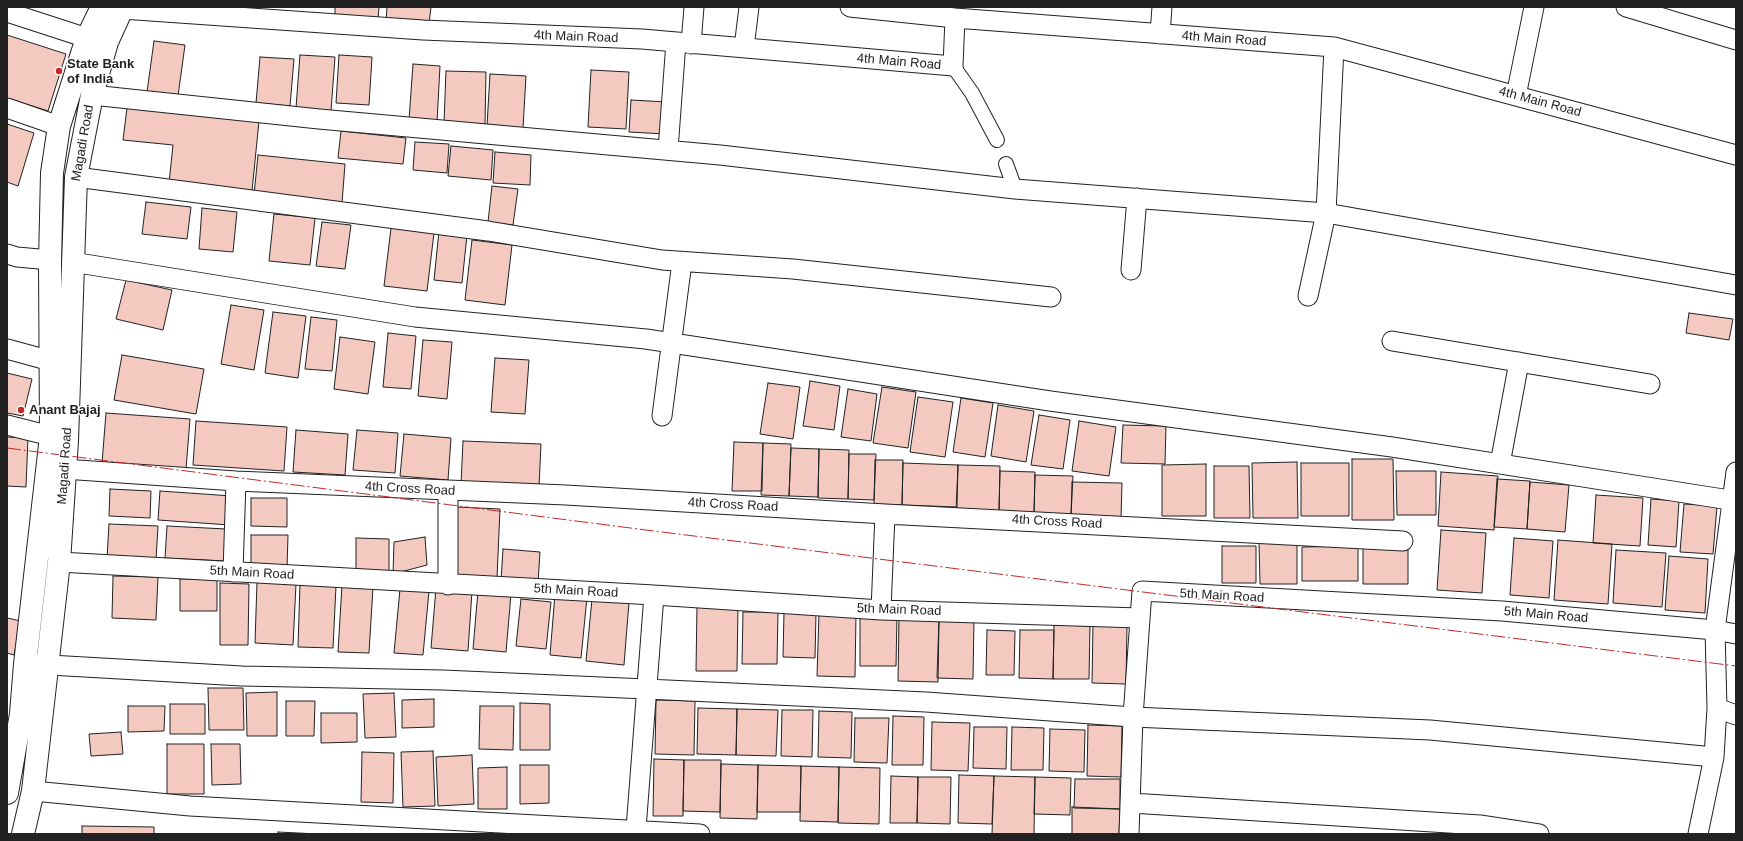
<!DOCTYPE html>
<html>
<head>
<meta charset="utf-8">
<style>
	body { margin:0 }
	#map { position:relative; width:1743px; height:841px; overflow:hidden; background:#fff; font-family:Helvetica,sans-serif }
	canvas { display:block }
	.frame { position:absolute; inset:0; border:8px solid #222; pointer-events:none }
</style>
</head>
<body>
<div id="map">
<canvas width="1743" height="841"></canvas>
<div class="frame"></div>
</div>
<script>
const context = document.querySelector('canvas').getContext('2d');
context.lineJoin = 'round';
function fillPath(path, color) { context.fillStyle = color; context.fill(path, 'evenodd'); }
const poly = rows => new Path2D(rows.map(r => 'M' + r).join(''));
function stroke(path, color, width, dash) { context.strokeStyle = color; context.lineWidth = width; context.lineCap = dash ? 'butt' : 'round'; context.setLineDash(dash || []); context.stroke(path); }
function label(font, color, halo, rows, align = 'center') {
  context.font = font + ' Helvetica,sans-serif'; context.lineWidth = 3; context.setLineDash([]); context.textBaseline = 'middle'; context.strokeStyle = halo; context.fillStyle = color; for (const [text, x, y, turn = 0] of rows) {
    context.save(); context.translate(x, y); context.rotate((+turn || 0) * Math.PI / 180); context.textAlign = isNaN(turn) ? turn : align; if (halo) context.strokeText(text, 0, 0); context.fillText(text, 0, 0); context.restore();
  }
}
const building = poly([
	[335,7,379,7,378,19,335,15,335,7],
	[387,7,431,7,429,24,386,21,387,7],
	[7,35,66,54,48,111,7,98,7,35],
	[154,41,185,45,178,96,147,92,154,41],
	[300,55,335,57,331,111,296,108,300,55],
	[339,55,372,57,369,105,336,103,339,55],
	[260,57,294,59,290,106,256,103,260,57],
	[413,64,440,66,437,122,409,120,413,64],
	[591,70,629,72,626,129,588,127,591,70],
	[446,71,486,72,485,124,444,123,446,71],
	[490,74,526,76,523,128,487,126,490,74],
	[631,100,667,102,666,134,629,132,631,100],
	[127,108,259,121,252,191,169,183,173,145,123,140,127,108],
	[7,124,34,133,18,186,7,182,7,124],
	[341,131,406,138,403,164,338,158,341,131],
	[415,142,449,144,447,173,413,170,415,142],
	[451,146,493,150,491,180,448,176,451,146],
	[495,152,531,155,530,185,493,183,495,152],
	[258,155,345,164,342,203,254,195,258,155],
	[492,186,518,189,513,225,488,222,492,186],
	[146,202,191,207,187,239,142,234,146,202],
	[202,208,237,212,233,252,199,249,202,208],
	[274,214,315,218,310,265,269,261,274,214],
	[322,222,351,225,345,269,316,266,322,222],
	[391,228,434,233,427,291,384,286,391,228],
	[439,231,467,235,462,283,434,280,439,231],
	[472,240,512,245,505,305,465,300,472,240],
	[126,280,172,290,163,330,116,319,126,280],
	[231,305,264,310,254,370,221,364,231,305],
	[273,312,306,316,298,378,265,373,273,312],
	[1689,313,1733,319,1729,340,1686,333,1689,313],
	[311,317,337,320,332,371,305,369,311,317],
	[388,333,416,336,411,389,383,387,388,333],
	[340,337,375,342,368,394,334,389,340,337],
	[423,340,452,342,447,399,418,396,423,340],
	[122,355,204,369,196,414,114,400,122,355],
	[495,358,529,360,525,414,491,412,495,358],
	[7,373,32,379,23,416,7,413,7,373],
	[810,381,840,386,834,430,803,426,810,381],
	[768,383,800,387,793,439,760,434,768,383],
	[882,387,916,392,908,448,873,443,882,387],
	[848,389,877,394,871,441,841,437,848,389],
	[918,397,953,402,945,457,910,452,918,397],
	[961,398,993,403,985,457,953,452,961,398],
	[998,405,1034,411,1026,462,991,456,998,405],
	[106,413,190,419,186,469,102,463,106,413],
	[1039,415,1070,420,1063,469,1031,465,1039,415],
	[196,421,287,427,284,471,193,465,196,421],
	[1079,421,1116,427,1109,476,1072,471,1079,421],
	[1123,425,1166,426,1165,464,1121,463,1123,425],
	[296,430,348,434,345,475,293,472,296,430],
	[357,430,398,433,395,473,353,470,357,430],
	[404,434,451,438,448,480,400,476,404,434],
	[7,437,28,438,26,487,7,486,7,437],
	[463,441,541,444,539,487,461,484,463,441],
	[734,442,763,443,762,491,732,491,734,442],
	[763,443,791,444,789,496,761,495,763,443],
	[791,448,819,449,818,497,789,496,791,448],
	[819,449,849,450,848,499,818,498,819,449],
	[849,454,876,454,874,500,848,499,849,454],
	[1352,459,1393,459,1394,520,1352,520,1352,459],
	[875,460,903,460,902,505,874,504,875,460],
	[1297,462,1298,518,1253,518,1252,463,1297,462],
	[903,463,958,465,957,507,902,505,903,463],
	[1301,463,1349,463,1349,516,1301,516,1301,463],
	[1206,464,1206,516,1162,516,1162,465,1206,464],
	[958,465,1000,466,999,512,956,511,958,465],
	[1214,466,1249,466,1250,518,1214,518,1214,466],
	[1000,471,1035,472,1034,513,999,512,1000,471],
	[1396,471,1436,471,1436,515,1397,515,1396,471],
	[1441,472,1498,476,1494,530,1438,526,1441,472],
	[1035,475,1073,476,1071,516,1034,515,1035,475],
	[1497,479,1530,481,1527,529,1494,527,1497,479],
	[1072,482,1122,483,1121,518,1071,516,1072,482],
	[1530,482,1569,485,1565,532,1527,529,1530,482],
	[110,489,151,491,150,518,109,516,110,489],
	[160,491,232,496,230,525,158,520,160,491],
	[1596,495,1643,498,1640,546,1593,543,1596,495],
	[251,498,287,498,287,527,251,526,251,498],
	[1651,499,1679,501,1676,547,1648,545,1651,499],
	[1684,504,1717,506,1713,554,1680,552,1684,504],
	[457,507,500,509,497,578,454,576,457,507],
	[109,524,158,526,156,560,107,558,109,524],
	[167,526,226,529,225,561,165,558,167,526],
	[1441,530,1486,533,1482,593,1437,590,1441,530],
	[251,535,288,535,287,569,251,568,251,535],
	[425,537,427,565,393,574,394,542,425,537],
	[356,538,389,539,389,572,356,572,356,538],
	[1514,538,1553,541,1549,598,1510,595,1514,538],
	[1558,540,1612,544,1608,604,1554,600,1558,540],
	[1259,543,1297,543,1297,584,1260,584,1259,543],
	[1222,546,1256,546,1256,583,1222,583,1222,546],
	[1358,546,1358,581,1302,581,1302,547,1358,546],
	[1408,547,1408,584,1363,584,1363,548,1408,547],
	[503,549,540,552,538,583,501,581,503,549],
	[1616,550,1666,553,1662,607,1613,603,1616,550],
	[1669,556,1708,559,1705,613,1665,610,1669,556],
	[113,576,158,577,156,620,112,618,113,576],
	[180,579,217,579,217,611,180,611,180,579],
	[257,582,296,584,293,645,255,643,257,582],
	[220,583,249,584,248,645,220,645,220,583],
	[300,584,336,586,333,648,298,647,300,584],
	[342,585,373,587,369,653,338,652,342,585],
	[436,588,472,591,468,651,431,648,436,588],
	[400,589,429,591,423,655,394,653,400,589],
	[478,591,511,594,506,652,473,649,478,591],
	[555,594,587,597,581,658,550,655,555,594],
	[521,599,551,602,546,649,516,646,521,599],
	[592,599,629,602,624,665,586,661,592,599],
	[697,605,738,606,737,671,696,671,697,605],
	[743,612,778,612,777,664,742,664,743,612],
	[784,613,816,613,815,658,783,657,784,613],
	[819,613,856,614,855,677,817,676,819,613],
	[860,615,897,616,896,666,860,666,860,615],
	[7,618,21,621,14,655,7,653,7,618],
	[899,618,939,619,938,682,898,681,899,618],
	[939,619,974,619,973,679,937,678,939,619],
	[1054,625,1090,626,1089,679,1053,679,1054,625],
	[1093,625,1127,625,1126,684,1092,683,1093,625],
	[987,630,1015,631,1014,675,986,675,987,630],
	[1020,630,1054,630,1053,679,1019,678,1020,630],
	[208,688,243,688,244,730,209,730,208,688],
	[277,692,277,736,247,736,246,693,277,692],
	[394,693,396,737,365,738,363,694,394,693],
	[434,699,434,727,402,728,402,700,434,699],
	[656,700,695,701,694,755,655,754,656,700],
	[286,701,315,701,314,736,286,736,286,701],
	[520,703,550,704,550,750,520,750,520,703],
	[170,704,205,704,205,734,170,734,170,704],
	[128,706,165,706,164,731,128,732,128,706],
	[480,706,514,706,513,750,479,749,480,706],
	[698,708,737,709,736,755,697,754,698,708],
	[737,709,778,710,776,756,736,755,737,709],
	[782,710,813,710,812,757,781,756,782,710],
	[819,711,852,712,851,758,818,757,819,711],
	[321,713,357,713,357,742,321,743,321,713],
	[893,716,924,717,923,765,892,765,893,716],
	[855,718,889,718,887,763,854,762,855,718],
	[932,722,970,723,968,771,931,770,932,722],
	[1088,725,1122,726,1121,777,1087,776,1088,725],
	[974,727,1007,727,1006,769,973,768,974,727],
	[1012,727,1044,728,1043,770,1011,770,1012,727],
	[1050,729,1085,730,1084,772,1049,771,1050,729],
	[121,732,123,754,91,756,89,734,121,732],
	[167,744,204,744,204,794,167,794,167,744],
	[211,744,240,744,241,784,212,785,211,744],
	[433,751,435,806,403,807,401,752,433,751],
	[362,752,394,753,393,803,361,802,362,752],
	[472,755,474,804,438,806,436,757,472,755],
	[654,759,684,760,683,816,653,816,654,759],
	[684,760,721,760,720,812,683,811,684,760],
	[721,764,758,765,757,819,720,818,721,764],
	[520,765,549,765,549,803,520,804,520,765],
	[758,765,801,766,800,812,757,812,758,765],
	[801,766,839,767,838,822,800,821,801,766],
	[507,767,507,809,478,809,478,768,507,767],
	[839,767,880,768,879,824,838,823,839,767],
	[959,775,994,776,992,824,958,823,959,775],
	[891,776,918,777,917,823,890,823,891,776],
	[994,776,1035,777,1034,834,992,834,994,776],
	[918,777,951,777,950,824,917,823,918,777],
	[1035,777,1071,778,1070,815,1034,814,1035,777],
	[1075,779,1120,779,1120,809,1074,808,1075,779],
	[1072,807,1120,809,1119,834,1072,834,1072,807],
	[82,826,154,827,154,834,82,834,82,826],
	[278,832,318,834,278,834,278,832]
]);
fillPath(building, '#f3c9c0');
stroke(building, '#222', 1);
const pedestrian = poly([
	[953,66,972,93,997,140],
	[1006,164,1015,189]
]);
const minor = poly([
	[850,7,955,18],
	[1626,7,1736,40],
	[122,9,423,30,642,39,953,66,955,18,1334,47,1736,155],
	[7,12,87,38],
	[1160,34,1162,7],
	[691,44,694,7],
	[744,48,749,7],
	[92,95,319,119,720,155,1015,189,1326,213,1736,285],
	[1516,96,1534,7],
	[7,108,59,126],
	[668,150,676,42],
	[76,177,488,231,662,260,793,269,1051,297],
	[7,254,17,257,50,260],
	[72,262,415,317,646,339,1050,401,1392,447,1736,501],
	[1131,270,1137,198],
	[1308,296,1326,213,1334,47],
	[1392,341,1650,384],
	[7,349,51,361],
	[662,416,682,262],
	[7,425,51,436],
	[1500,464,1519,362],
	[64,469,236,481,566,495,885,514,1403,541],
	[59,562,654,595,881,610,1140,618],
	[233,572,236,481],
	[448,585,448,491],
	[881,610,885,514],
	[32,664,242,676,443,680,646,689,926,702,1133,717,1430,730,1714,757],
	[1717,708,1736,715],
	[33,791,190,806,700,834],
	[1131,803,1480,825,1539,834],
	[636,829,654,595],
	[1129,834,1133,717,1142,591,1502,611,1715,630,1736,634],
	[1698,834,1714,757,1717,708,1715,630,1736,472]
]);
const primary = poly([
	[7,793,21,714,25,664,51,436,50,262,52,173,59,126,87,38,102,7],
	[23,834,33,791,59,562,67,441,76,177,92,95,107,42,123,7]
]);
stroke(pedestrian, '#222', 16);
stroke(minor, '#222', 21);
stroke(primary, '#222', 24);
stroke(pedestrian, '#fff', 14);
stroke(minor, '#fff', 19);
stroke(primary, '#fff', 22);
stroke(poly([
	[7,448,646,530,1736,666]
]), '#c62828', 1, [14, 3, 2, 3]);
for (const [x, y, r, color] of [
	[59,71,4,"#c62828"],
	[21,410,4,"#c62828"]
]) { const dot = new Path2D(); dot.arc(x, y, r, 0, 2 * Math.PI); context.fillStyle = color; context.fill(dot); stroke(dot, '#fff', 1.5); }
label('13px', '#222', '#fff', [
	["4th Main Road",576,37,2],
	["4th Main Road",1224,39,4],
	["4th Main Road",899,62,5],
	["4th Main Road",1540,102,15],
	["Magadi Road",83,143,-80],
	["Magadi Road",65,466,-86],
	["4th Cross Road",410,489,3],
	["4th Cross Road",733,505,3],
	["4th Cross Road",1057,522,3],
	["5th Main Road",252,573,3],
	["5th Main Road",576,591,3],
	["5th Main Road",1222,596,3],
	["5th Main Road",899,610,2],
	["5th Main Road",1546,615,5]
]);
label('bold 13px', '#222', '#fff', [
	["State Bank",67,64],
	["of India",67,79],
	["Anant Bajaj",29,410]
], 'left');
</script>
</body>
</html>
